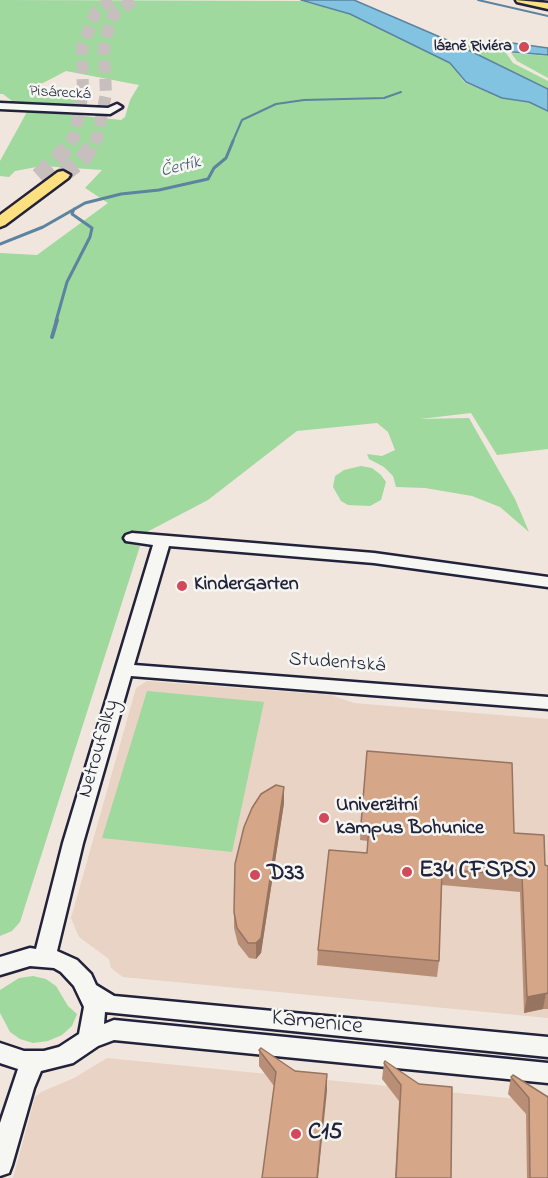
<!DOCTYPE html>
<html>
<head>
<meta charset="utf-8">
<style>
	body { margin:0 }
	canvas { display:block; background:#f0e6dd }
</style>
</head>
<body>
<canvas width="548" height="1178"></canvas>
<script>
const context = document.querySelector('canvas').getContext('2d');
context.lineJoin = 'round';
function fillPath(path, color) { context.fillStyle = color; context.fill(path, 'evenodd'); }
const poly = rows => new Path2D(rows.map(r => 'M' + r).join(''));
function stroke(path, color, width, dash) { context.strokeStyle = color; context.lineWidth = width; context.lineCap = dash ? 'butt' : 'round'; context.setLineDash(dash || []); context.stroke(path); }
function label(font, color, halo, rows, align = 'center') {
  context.font = font + ' "Indie Flower",sans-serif'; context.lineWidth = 5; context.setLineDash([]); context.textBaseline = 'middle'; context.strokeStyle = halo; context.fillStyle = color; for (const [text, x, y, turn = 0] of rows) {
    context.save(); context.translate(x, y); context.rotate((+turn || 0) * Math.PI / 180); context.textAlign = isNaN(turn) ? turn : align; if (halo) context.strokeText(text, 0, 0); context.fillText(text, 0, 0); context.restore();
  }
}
fillPath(poly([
	[147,681,331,695,354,703,548,719,548,1018,123,977,111,968,109,959,79,937,71,918,136,688],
	[107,1058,548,1102,548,1178,13,1178,35,1097,41,1092,74,1078]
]), '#e8d3c4');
fillPath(poly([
	[0,0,301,1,350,14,450,63,465,83,502,98,529,102,548,111,548,449,497,455,471,413,420,419,469,418,515,499,529,532,500,507,472,496,425,488,396,487,393,476,384,467,369,459,367,454,382,456,395,450,388,432,377,423,297,431,208,500,145,533,133,533,129,544,140,546,20,922,12,931,0,936,0,253,37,255,108,203,85,188,102,170,42,166,15,171,9,177,0,176,0,161,28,110,121,120,125,117,130,100,139,85,66,71,43,83,30,86,62,97,86,100,79,109,17,105,3,94,0,94],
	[475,38,498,48,488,51,492,53,504,50,513,63,548,81,548,89,454,43],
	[511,53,548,56,548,78,517,61],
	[361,466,372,468,381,475,386,482,381,500,370,506,348,505,341,501,333,487,335,476,344,470],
	[147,691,264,702,232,852,102,838],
	[33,976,46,979,56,986,68,1006,77,1014,72,1026,62,1035,48,1041,33,1043,20,1039,10,1032,0,1013,0,990,19,978]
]), '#9fd99e');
const water = poly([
	[301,0,354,0,454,43,548,89,548,111,529,102,502,98,466,82,450,63,350,14,301,0],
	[491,40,548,48,548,55,513,52,491,40]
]);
fillPath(water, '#82c3e2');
stroke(water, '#5c839f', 1.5);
stroke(poly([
	[478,0,548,16],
	[232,143,242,120,276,104,304,100,384,98,401,92]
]), '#5c839f', 2);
stroke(poly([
	[0,244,43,227,85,203,121,194,159,190,208,179,214,168,226,158,233,141],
	[56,321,67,282,90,237,92,228,72,214,74,209]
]), '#5c839f', 3);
stroke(poly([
	[52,337,57,320]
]), '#5c839f', 4);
stroke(poly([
	[70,143,74,137,83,93,82,47,96,12,111,0],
	[94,143,97,138,106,94,104,47,110,22,115,13,134,0]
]), '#c7bfbd', 12, [12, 6]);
stroke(poly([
	[63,175,82,160,95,141],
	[38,176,60,156,71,141]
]), '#c7bfbd', 16, [16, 8]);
const minor = poly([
	[0,103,108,108,117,104,122,107,110,114,0,109,0,103],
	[132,533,374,553,548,577,548,587,374,563,169,546,134,665,548,697,548,709,131,676,83,843,57,951,77,960,91,974,96,985,114,996,548,1037,548,1057,105,1012,104,1024,114,1020,548,1063,548,1083,114,1040,98,1046,73,1063,41,1071,34,1088,12,1165,9,1173,0,1176,0,1123,18,1069,0,1063,0,1043,24,1051,44,1051,59,1047,79,1034,84,1007,74,986,61,972,54,968,30,966,0,975,0,957,30,948,36,949,63,843,153,545,126,541,124,538,126,535,132,533]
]);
const highway = poly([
	[516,0,548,3,548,9,517,2,516,0],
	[63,171,70,175,68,178,5,225,0,227,0,215,58,172,63,171]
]);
stroke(minor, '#22223b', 5);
stroke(highway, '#22223b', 5);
fillPath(minor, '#f6f6f2');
fillPath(highway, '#fde080');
fillPath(poly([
	[284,787,284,803,261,953,256,959,249,958,238,944,234,928,234,912],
	[361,824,514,833,545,865,548,866,548,1009,543,1009,524,1013,520,892,442,885,439,961,437,977,317,965,318,950,367,853,368,841,360,840],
	[259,1050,295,1071,327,1091,274,1086,259,1066],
	[384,1063,419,1084,451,1178,395,1178,399,1101,382,1079],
	[511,1077,547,1097,548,1178,527,1178,526,1114,508,1094]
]), '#b88f76');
fillPath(poly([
	[284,787,284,803,261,953,256,959,256,943],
	[546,993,543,1009,524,1013,527,997],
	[327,1074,327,1091,318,1178,317,1178]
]), '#967460');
const building = poly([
	[367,751,512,763,514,833,544,835,545,865,548,866,548,993,527,997,522,876,442,869,439,961,318,950,329,850,367,853,369,825,361,824,367,751],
	[276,785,284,787,261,938,256,943,248,943,237,928,234,912,235,864,244,827,252,808,261,794,276,785],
	[261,1048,295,1071,327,1074,317,1178,262,1178,276,1072,259,1050,261,1048],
	[385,1061,419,1084,452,1087,451,1178,396,1178,401,1085,384,1063,385,1061],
	[513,1075,548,1097,548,1178,530,1178,529,1098,511,1077,513,1075]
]);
fillPath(building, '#d6a689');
stroke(building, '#967460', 1.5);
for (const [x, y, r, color] of [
	[524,47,6,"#d1495b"],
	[182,586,6,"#d1495b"],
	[324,818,6,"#d1495b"],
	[407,872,6,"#d1495b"],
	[255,875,6,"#d1495b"],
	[296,1134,6,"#d1495b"]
]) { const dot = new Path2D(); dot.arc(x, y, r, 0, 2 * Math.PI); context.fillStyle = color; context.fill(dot); stroke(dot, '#f6f6f2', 2); }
label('bold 16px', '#22223b', '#f6f6f2', [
	["lázně Riviéra",512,47]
], 'right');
label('16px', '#22223b', '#f6f6f2', [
	["Pisárecká",60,94,3]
]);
label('italic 18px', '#445a75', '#f6f6f2', [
	["Čertík",181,168,-14]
]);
label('bold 20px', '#22223b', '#f6f6f2', [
	["KinderGarten",194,586],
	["Univerzitní",336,807],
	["kampus Bohunice",336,830]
], 'left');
label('20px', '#22223b', '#f6f6f2', [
	["Studentská",337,664,4],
	["Netroufalky",100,749,-74]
]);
label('bold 24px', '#22223b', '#f6f6f2', [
	["E34 (FSPS)",419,872],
	["D33",267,875],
	["C15",308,1134]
], 'left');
label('24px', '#22223b', '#f6f6f2', [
	["Kamenice",317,1024,6]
]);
</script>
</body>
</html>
